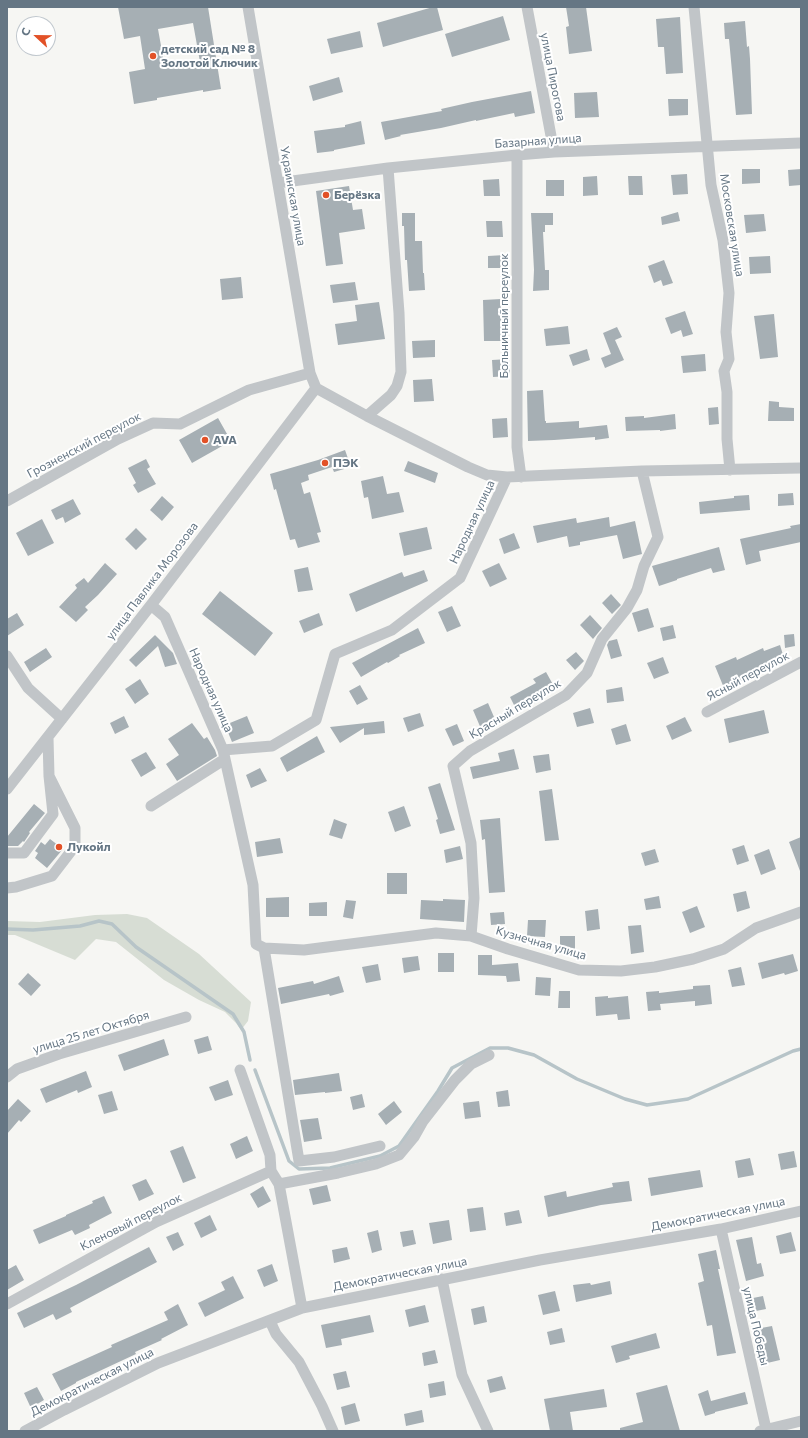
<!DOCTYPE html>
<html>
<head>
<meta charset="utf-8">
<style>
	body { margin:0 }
	#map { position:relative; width:808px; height:1438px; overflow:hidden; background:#f6f6f3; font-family:Commissioner,sans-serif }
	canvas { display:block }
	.frame { position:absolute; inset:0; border:8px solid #657684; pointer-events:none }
	.north { position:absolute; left:16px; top:16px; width:40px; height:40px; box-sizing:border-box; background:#fff; border:1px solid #c1c8ce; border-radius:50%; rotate:292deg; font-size:11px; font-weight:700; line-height:16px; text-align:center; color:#657684 }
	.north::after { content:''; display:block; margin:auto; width:14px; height:18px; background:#e25127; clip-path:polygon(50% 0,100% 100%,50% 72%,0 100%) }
</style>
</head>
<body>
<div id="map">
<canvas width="808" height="1438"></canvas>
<div class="frame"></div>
<div class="north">С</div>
</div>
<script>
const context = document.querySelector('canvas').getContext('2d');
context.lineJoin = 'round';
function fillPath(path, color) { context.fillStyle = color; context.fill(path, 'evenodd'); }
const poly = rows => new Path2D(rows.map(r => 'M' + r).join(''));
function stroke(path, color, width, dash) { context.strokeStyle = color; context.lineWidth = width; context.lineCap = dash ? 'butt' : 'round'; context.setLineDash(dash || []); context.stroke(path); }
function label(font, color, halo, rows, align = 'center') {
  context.font = font + ' Commissioner,sans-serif'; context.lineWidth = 4; context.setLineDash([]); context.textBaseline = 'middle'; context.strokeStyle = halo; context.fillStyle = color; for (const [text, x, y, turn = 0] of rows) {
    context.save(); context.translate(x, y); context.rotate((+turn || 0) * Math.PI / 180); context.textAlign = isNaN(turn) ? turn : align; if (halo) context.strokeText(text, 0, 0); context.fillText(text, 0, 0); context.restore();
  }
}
fillPath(poly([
	[127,914,147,918,199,954,251,1002,248,1021,241,1030,236,1023,225,1012,199,1000,164,980,116,942,96,939,75,960,15,935,7,935,7,921,40,922,95,915]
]), '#d7ddd4');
stroke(poly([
	[7,929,33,930,80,926,99,921,112,924,136,947,233,1014,244,1032,250,1060],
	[255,1070,289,1161,299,1169,330,1168,380,1156,399,1146,438,1091,452,1068,490,1048,508,1048,534,1055,577,1079,625,1099,647,1105,688,1099,793,1051,801,1049]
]), '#b7c4c8', 3.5);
fillPath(poly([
	[118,7,208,7,221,89,203,92,203,90,157,98,157,100,134,104,129,72,145,69,140,36,124,39],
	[193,23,200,62,165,68,158,29],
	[433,7,437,7,443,30,383,47,377,23],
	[566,7,586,7,592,51,569,54,566,27,569,26],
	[503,16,510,40,452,57,445,34],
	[680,17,683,73,666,74,664,47,658,47,656,19],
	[745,21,747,47,749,46,750,59,752,114,736,115,729,39,725,39,724,23],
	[360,31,363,47,331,54,327,39],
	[339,77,343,92,313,101,309,86],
	[531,91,535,113,515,117,514,113,476,121,476,120,441,128,400,135,401,136,385,140,381,122,442,111,441,109,472,102],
	[597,92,599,117,575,118,574,93],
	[668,99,688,99,688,115,669,116],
	[361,121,365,144,334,150,334,151,317,153,314,131,345,127,345,125],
	[742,169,760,169,760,183,742,184],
	[801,169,801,185,789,186,788,170],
	[687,174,688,194,673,195,671,175],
	[597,176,598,195,583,196,583,177],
	[628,176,642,176,643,195,629,195],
	[499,179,500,196,484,196,483,180],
	[546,180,564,180,564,196,546,196],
	[349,186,353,210,362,209,365,229,339,233,343,264,326,266,316,191],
	[678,212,680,221,662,225,661,217],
	[402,213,415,213,415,241,422,241,423,273,424,273,425,290,409,291,407,260,405,260,404,226,402,226],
	[531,213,553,213,553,225,545,225,545,232,543,232,545,270,549,270,549,290,533,291,534,270],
	[764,214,766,231,746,233,744,215],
	[486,221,502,221,503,237,487,237],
	[505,255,505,268,488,268,488,256],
	[770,256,771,273,750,274,749,257],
	[664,260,673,283,663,286,661,280,654,283,648,266],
	[241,277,243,298,222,300,220,279],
	[355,282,358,300,333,303,330,285],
	[501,299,501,325,506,325,506,341,484,341,483,300],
	[379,302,385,339,338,345,335,324,357,321,355,305],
	[685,311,693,334,683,337,681,330,671,334,665,318],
	[774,314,778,357,760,359,754,316],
	[568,326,570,344,546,346,544,329],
	[617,327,622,337,615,340,624,360,605,368,601,358,611,354,603,333],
	[435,340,435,357,413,358,412,341],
	[587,349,590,360,573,366,569,355],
	[705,354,706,371,683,373,681,356],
	[509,359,510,376,493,377,492,360],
	[432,379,434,401,414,402,413,380],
	[543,390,545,421,546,421,546,423,579,421,579,428,607,425,609,438,595,440,595,437,554,440,528,441,527,391],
	[769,401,779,402,779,407,794,408,794,421,768,421],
	[718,407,719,424,709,425,708,408],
	[675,414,676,429,660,431,660,430,626,431,625,417,644,416,644,418],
	[218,418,231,441,192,463,179,440],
	[507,418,508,437,493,438,492,419],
	[345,450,351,467,334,472,332,467,308,475,309,480,301,483,304,494,310,492,321,532,317,533,320,542,298,548,295,539,290,540,276,489,274,490,270,474,318,460],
	[146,459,150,467,147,469,156,484,138,493,133,485,136,483,128,468],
	[408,461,438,473,435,483,404,471],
	[383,476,387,494,399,492,404,512,372,519,368,497,364,498,361,481],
	[793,493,794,505,778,506,778,494],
	[749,495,750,510,700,514,699,502,734,498,734,496],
	[162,496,174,507,162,521,150,510],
	[73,499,81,514,65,523,63,517,56,520,51,510],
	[609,517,610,527,635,521,642,554,623,559,617,535,580,542,580,545,569,547,567,536,537,543,533,526,576,518,577,523],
	[42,519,54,543,28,556,16,533],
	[801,524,801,542,759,551,761,561,746,565,740,539,791,528,790,526],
	[427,527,432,549,404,556,399,533],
	[136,528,147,539,136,550,125,539],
	[514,533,520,548,504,554,499,539],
	[719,547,725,570,713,573,711,568,677,579,677,580,659,586,652,566],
	[105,563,117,574,98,595,85,607,88,610,76,622,59,607,77,588,75,585,84,578,88,583],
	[499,563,507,579,490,587,482,571],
	[308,567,313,590,298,592,294,570],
	[424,570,428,581,356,612,349,594,402,572,404,577],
	[220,591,273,633,255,656,202,614],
	[611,594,621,605,612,614,602,603],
	[452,606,461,626,447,632,438,612],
	[648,608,654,627,638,632,632,613],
	[17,613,24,625,7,636,7,619],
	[319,613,323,625,304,633,299,621],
	[590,615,602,628,593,639,580,625],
	[673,625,676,638,663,641,660,628],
	[418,628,425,643,399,655,400,656,388,663,387,662,361,677,352,663],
	[154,634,173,653,177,664,165,667,158,646,136,667,129,660,155,635],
	[794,634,795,646,785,648,784,635],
	[617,639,622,656,611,659,607,645,609,641],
	[780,645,784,658,744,676,746,679,724,688,715,666,736,657,737,660,763,648,764,651],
	[46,648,52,657,30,672,24,662],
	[576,652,584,661,575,670,566,660],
	[663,657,669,673,654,679,647,663],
	[546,672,556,690,518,713,510,697,536,683,533,679],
	[140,679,149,694,135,704,125,689],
	[360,685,368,699,357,705,349,691],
	[622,687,624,701,607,703,606,690],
	[488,703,497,724,482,731,473,710],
	[590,708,594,723,577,727,573,713],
	[764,710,769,733,729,743,724,719],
	[420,713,424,726,408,732,403,718],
	[124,716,129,727,115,734,110,723],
	[247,716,254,733,232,742,225,725],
	[685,717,692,731,672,740,666,726],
	[384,721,385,733,364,735,364,728,340,743,330,727],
	[192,723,204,739,207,737,215,750,217,756,177,781,166,764,179,755,168,739],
	[457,724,464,741,453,746,445,729],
	[626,724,631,741,616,745,611,729],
	[317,736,325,752,287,772,280,758],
	[514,749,519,769,473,779,470,767,500,761,498,753],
	[146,752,156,768,141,777,131,760],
	[549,754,551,770,536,773,533,756],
	[260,768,267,781,251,788,246,775],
	[440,783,455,830,440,834,436,820,438,819,428,787],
	[552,789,559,840,545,841,539,791],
	[34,804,45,813,29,832,30,833,24,842,23,841,18,846,7,846,7,837],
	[404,806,411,826,395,832,388,812],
	[500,818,505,892,489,893,485,839,482,840,480,820],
	[334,819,347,824,342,839,329,835],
	[801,837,801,871,800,871,789,842],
	[280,838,283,853,257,857,255,842],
	[50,839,63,849,47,868,35,858,38,853,35,851,41,842,45,845],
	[744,845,749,861,737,865,732,849],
	[460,846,463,859,446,863,444,850],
	[655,849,659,862,645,866,641,853],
	[769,849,776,869,761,875,754,855],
	[387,873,407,873,407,894,387,894],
	[746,891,750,908,737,912,733,894],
	[659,896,661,908,646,910,644,899],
	[289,897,289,917,266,917,266,898],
	[443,899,465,900,464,922,420,919,421,900,443,901],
	[346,900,356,901,353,919,343,917],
	[327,902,327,916,309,916,309,903],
	[697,906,705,927,690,933,682,912],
	[598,909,600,929,587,931,585,911],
	[504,912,505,924,491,925,490,913],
	[528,920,546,920,545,937,527,936],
	[641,925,644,952,631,954,628,926],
	[560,936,575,936,575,954,560,953],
	[438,953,454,953,454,972,438,972],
	[793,954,798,971,785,975,784,973,762,979,758,963],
	[478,955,492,955,492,965,518,963,520,981,507,982,506,976,478,975],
	[418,956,420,970,404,973,402,958],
	[378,964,381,980,366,983,362,967],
	[741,967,745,985,732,987,728,970],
	[28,973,41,985,31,996,18,984],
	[339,976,344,992,330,996,329,994,281,1004,278,988,313,981,314,984],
	[536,977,551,978,550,996,535,995],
	[710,985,712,1004,695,1006,695,1001,660,1004,661,1010,648,1011,646,992,659,991,659,993,693,989,693,986],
	[559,991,570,991,570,1008,558,1008],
	[608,996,608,998,628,996,630,1019,618,1020,617,1014,596,1016,595,997],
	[208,1036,212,1050,198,1054,194,1040],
	[164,1039,169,1055,124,1071,118,1055],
	[86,1071,92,1087,78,1093,77,1090,46,1103,40,1089],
	[339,1073,342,1091,325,1093,325,1092,295,1095,293,1080],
	[228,1080,233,1095,215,1101,209,1087],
	[508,1090,510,1106,498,1107,496,1092],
	[112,1091,118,1110,104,1114,98,1095],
	[362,1094,365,1107,353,1110,350,1097],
	[18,1099,31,1111,21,1122,19,1120,7,1134,7,1111],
	[394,1101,402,1112,386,1125,378,1114],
	[479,1101,481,1117,465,1119,463,1103],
	[318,1118,322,1139,304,1142,300,1120],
	[247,1136,253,1151,236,1159,230,1144],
	[183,1146,196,1178,183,1183,170,1151],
	[794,1151,797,1167,781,1170,778,1154],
	[750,1158,754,1175,738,1178,735,1161],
	[700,1170,703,1187,651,1196,648,1178],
	[146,1179,154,1194,139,1201,132,1185],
	[629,1181,632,1201,601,1205,548,1217,544,1196,566,1191,567,1197,613,1187,612,1183],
	[327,1185,331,1201,313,1205,309,1189],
	[263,1186,271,1201,258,1208,250,1194],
	[104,1196,112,1213,89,1225,90,1228,75,1235,72,1230,39,1244,33,1230,66,1216,66,1215,93,1203,92,1201],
	[483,1207,486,1230,470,1232,467,1209],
	[519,1210,522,1223,506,1226,504,1213],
	[210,1215,217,1230,201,1238,194,1223],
	[449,1220,452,1240,433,1244,429,1223],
	[378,1230,382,1250,372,1253,367,1233],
	[413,1230,416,1244,403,1247,400,1232],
	[178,1232,184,1245,173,1251,166,1237],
	[791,1232,796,1251,780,1254,776,1236],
	[752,1237,757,1264,761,1263,764,1276,746,1281,736,1240],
	[149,1247,157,1262,70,1308,72,1312,56,1320,53,1314,24,1328,17,1313,76,1285],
	[347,1247,350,1259,334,1263,332,1250],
	[716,1250,720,1269,718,1269,736,1353,717,1356,712,1325,707,1326,698,1283,704,1281,698,1254],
	[272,1264,278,1281,264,1287,257,1270],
	[16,1265,24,1280,7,1290,7,1270],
	[233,1276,244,1298,205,1317,198,1303,225,1290,221,1282],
	[610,1281,612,1294,576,1302,573,1285,590,1283,591,1285],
	[555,1291,560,1311,543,1315,538,1295],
	[763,1296,766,1309,751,1312,748,1299],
	[178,1304,188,1325,161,1339,162,1340,135,1352,136,1354,76,1382,76,1383,61,1391,52,1374,112,1347,111,1345,168,1320,164,1312],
	[425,1305,429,1322,409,1327,405,1310],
	[484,1306,487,1322,474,1325,471,1309],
	[370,1315,374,1332,341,1339,342,1345,326,1348,321,1325],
	[772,1326,780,1360,763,1364,756,1329],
	[562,1328,565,1342,550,1345,547,1332],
	[656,1333,660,1348,629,1356,630,1359,616,1363,611,1346],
	[435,1350,438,1363,424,1366,422,1353],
	[346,1371,350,1387,337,1390,333,1374],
	[502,1376,506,1389,490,1393,487,1380],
	[444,1381,446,1395,430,1398,428,1384],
	[667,1385,680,1431,620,1431,620,1428,643,1422,636,1393],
	[37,1387,44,1400,34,1406,30,1406,24,1393],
	[604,1389,607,1407,570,1412,573,1431,550,1431,544,1399],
	[708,1390,711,1401,745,1392,748,1404,715,1412,715,1413,705,1416,698,1394],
	[355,1403,360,1421,345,1425,341,1407],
	[422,1410,424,1422,406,1426,404,1414]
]), '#a6afb4');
stroke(poly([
	[248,7,310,373,316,388],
	[527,7,554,152],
	[694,7,711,185,723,240,729,293,726,332,729,359,724,371,727,392,727,439,730,470],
	[517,155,517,447,521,477],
	[278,183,388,168,517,155,554,152,801,143],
	[316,388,367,416,468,467,487,475,507,477,642,471,801,468],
	[367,416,391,395,397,386,401,372,399,313,388,168],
	[7,501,118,439,153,423,180,424,249,390,310,373],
	[151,605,165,617,223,750,272,746,316,720,335,654,392,630,460,578,507,477],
	[7,656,28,688,62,719],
	[707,712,801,662],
	[223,750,253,885,256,944,264,948,299,1161,334,1157,380,1146],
	[7,789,151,605,316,388],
	[151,806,225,759],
	[7,853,24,853,53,814,49,776,48,738],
	[7,888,16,887,52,876,75,846,75,828,49,776],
	[471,936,474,898,471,843,453,766,470,751,566,695,587,673,602,639,627,608,637,590,644,566,658,537,642,471],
	[264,948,304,950,436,933,471,936,508,949,579,970,621,971,655,967,693,959,724,949,756,928,801,912],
	[240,1070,270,1155,271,1171,279,1184,302,1308],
	[7,1077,17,1069,59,1054,186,1017],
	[279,1184,338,1173,376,1164,399,1155,414,1137,423,1121,455,1080,471,1064,489,1055],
	[721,1229,766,1429],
	[442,1279,462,1375,488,1431],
	[7,1304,156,1222,271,1171],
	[270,1321,276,1334,299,1362,322,1406,333,1431],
	[25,1431,64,1410,158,1363,302,1308,540,1260,721,1229,801,1211],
	[760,1431,801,1421]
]), '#c1c5c8', 11);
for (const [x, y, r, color] of [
	[153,56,4,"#e25127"],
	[326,195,4,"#e25127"],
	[205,440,4,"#e25127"],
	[325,463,4,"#e25127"],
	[59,847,4,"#e25127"]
]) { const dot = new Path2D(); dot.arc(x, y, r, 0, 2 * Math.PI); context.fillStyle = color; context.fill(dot); stroke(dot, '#fff', 1.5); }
label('bold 12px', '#657684', '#fff', [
	["детский сад № 8",161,49],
	["Золотой Ключик",161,63],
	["Берёзка",334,195],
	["AVA",213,440],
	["ПЭК",333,463],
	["Лукойл",67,847]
], 'left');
label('12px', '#657684', '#fff', [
	["улица Пирогова",553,77,79],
	["Базарная улица",538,141,-4],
	["Украинская улица",293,196,80],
	["Московская улица",732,225,81],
	["Больничный переулок",504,316,-90],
	["Грозненский переулок",84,445,-28],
	["Народная улица",472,522,-65],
	["улица Павлика Морозова",152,581,-53],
	["Ясный переулок",748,676,-28],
	["Народная улица",211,690,66],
	["Красный переулок",515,709,-31],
	["Кузнечная улица",541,943,16],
	["улица 25 лет Октября",91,1032,-17],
	["Демократическая улица",718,1214,-11],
	["Кленовый переулок",131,1222,-27],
	["Демократическая улица",400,1274,-11],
	["улица Победы",756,1326,77],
	["Демократическая улица",92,1382,-27]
]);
</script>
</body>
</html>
